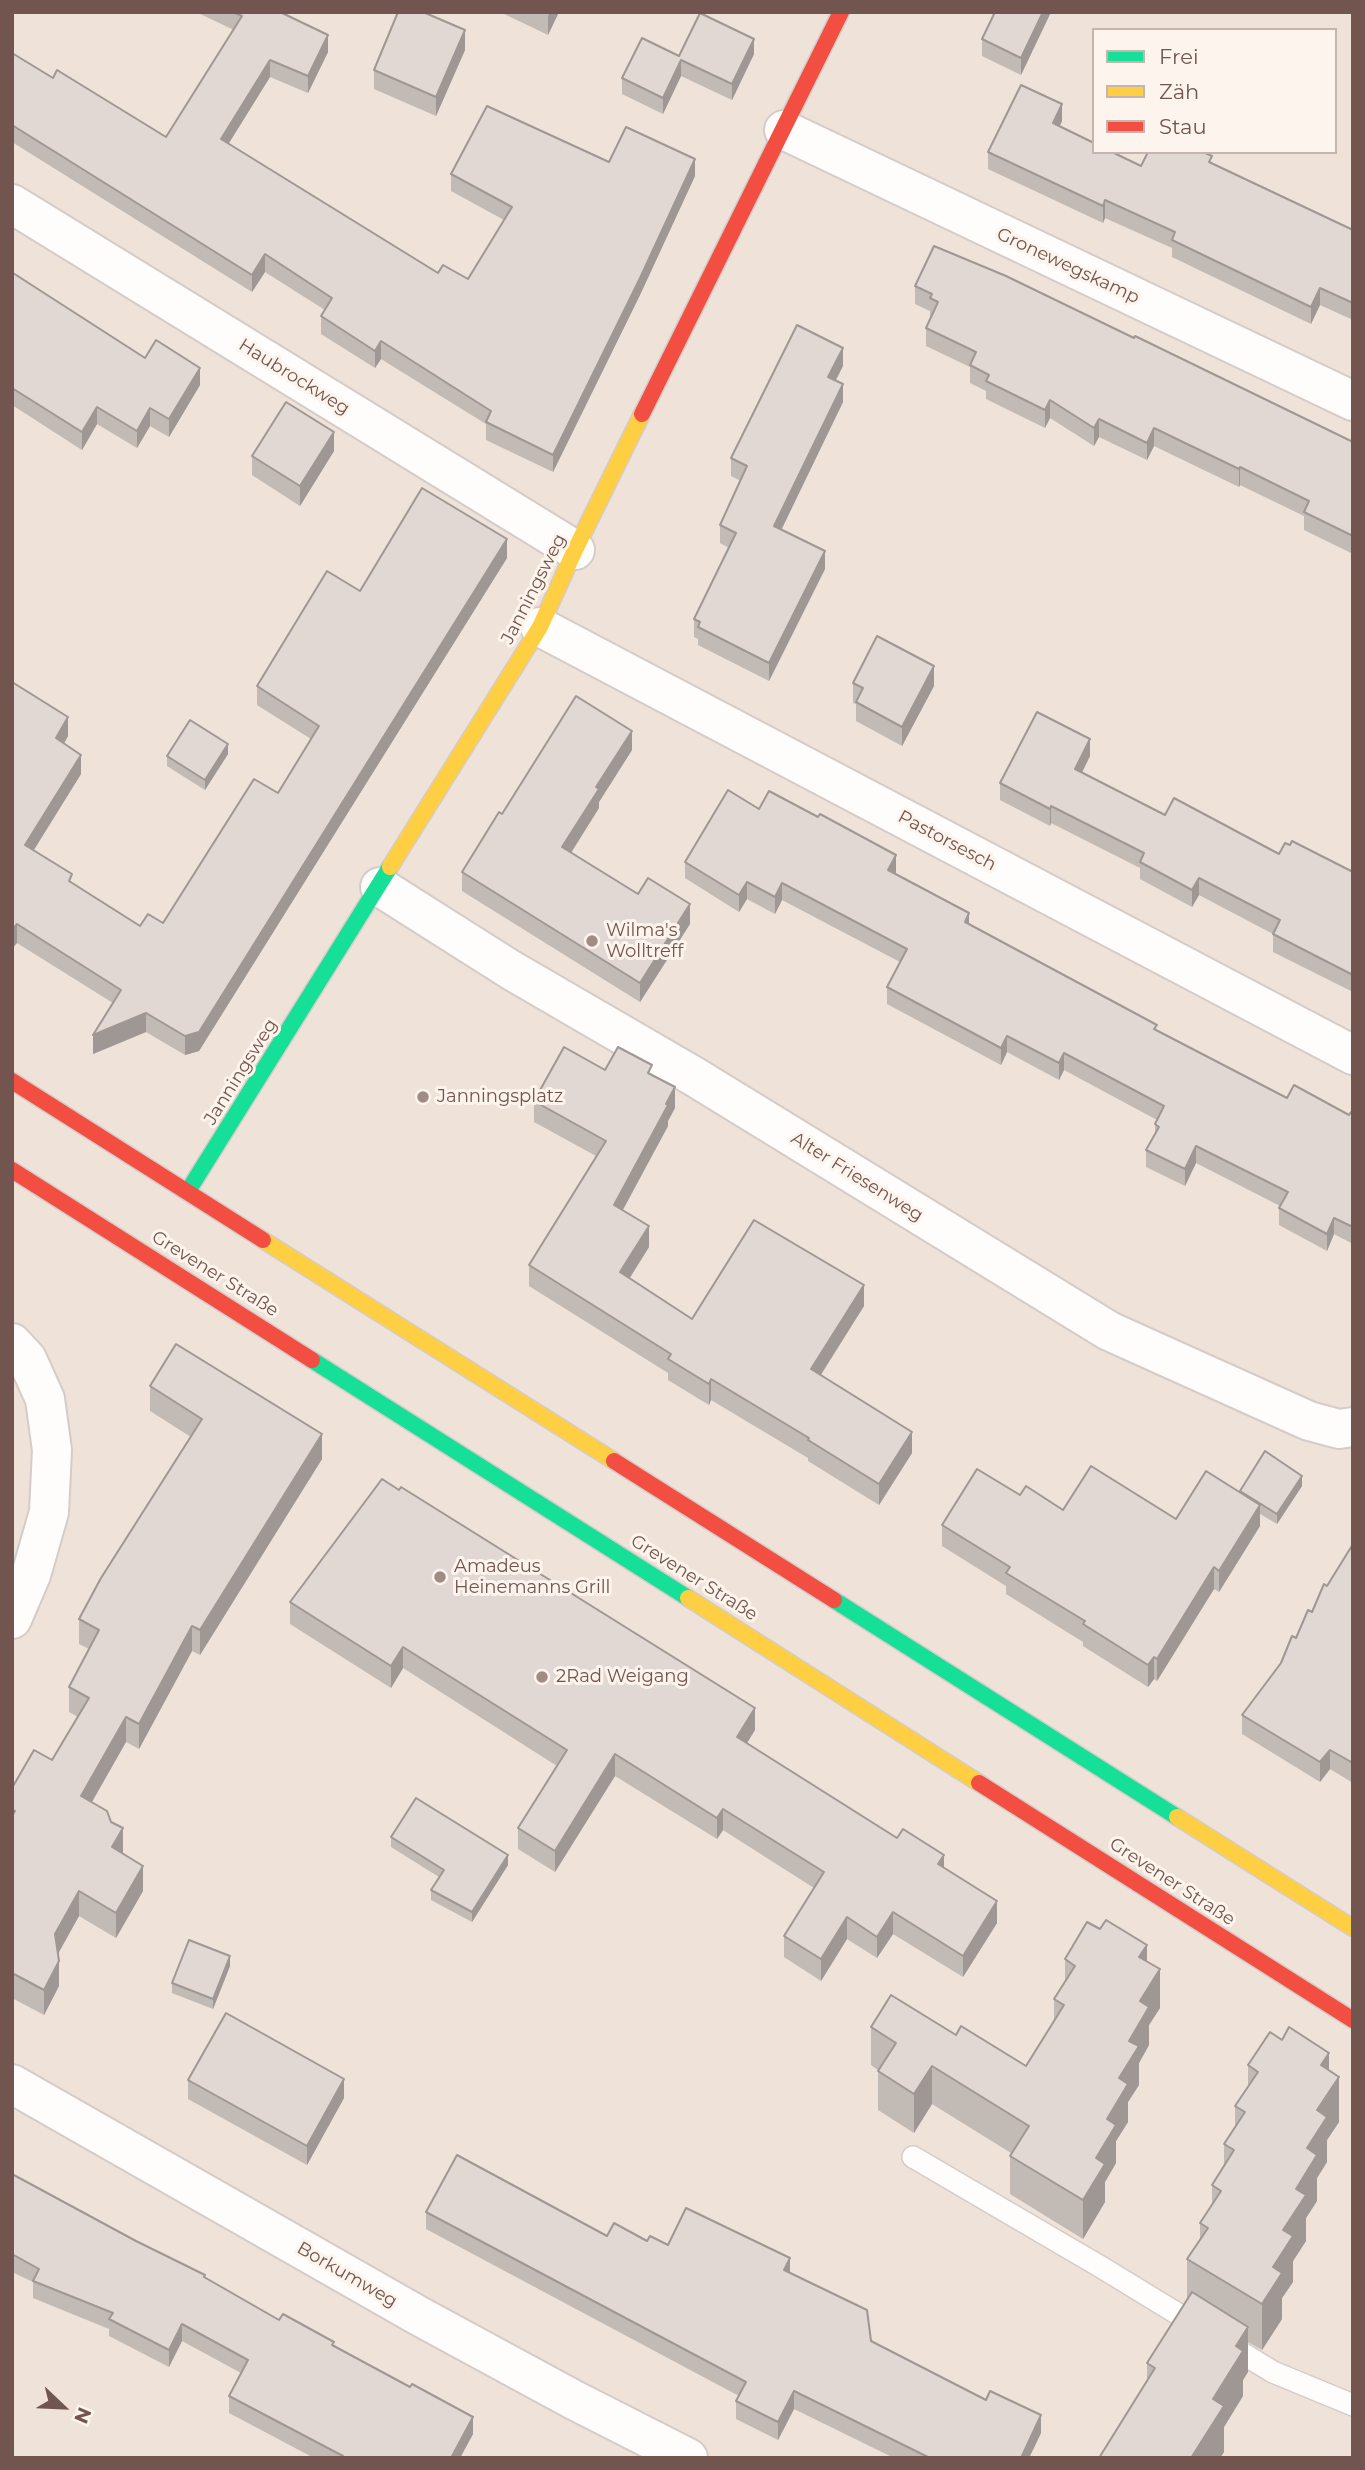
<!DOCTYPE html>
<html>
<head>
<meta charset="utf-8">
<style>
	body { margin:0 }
	#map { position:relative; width:1365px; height:2470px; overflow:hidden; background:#f6f0eb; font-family:Montserrat,sans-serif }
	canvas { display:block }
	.frame { position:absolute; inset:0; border:14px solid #72554e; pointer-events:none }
	.legend { position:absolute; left:1092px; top:28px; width:245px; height:126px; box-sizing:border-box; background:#fdf5ed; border:2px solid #c5b5ad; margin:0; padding:9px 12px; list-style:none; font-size:21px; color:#72554e }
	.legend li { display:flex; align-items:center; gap:14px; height:35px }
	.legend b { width:35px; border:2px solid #c5b5ad }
	.north { position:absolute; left:28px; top:2372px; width:70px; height:70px; -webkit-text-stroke:5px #fdf5ed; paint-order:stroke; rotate:113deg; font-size:19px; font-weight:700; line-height:28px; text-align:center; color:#72554e }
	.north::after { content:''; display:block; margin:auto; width:24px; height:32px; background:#72554e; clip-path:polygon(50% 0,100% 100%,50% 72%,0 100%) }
</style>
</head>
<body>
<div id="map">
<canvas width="1365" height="2470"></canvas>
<div class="frame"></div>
<ul class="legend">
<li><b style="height:9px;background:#16e098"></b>Frei</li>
<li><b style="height:9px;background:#ffcf43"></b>Zäh</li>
<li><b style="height:9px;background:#f24e42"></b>Stau</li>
</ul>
<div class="north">N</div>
</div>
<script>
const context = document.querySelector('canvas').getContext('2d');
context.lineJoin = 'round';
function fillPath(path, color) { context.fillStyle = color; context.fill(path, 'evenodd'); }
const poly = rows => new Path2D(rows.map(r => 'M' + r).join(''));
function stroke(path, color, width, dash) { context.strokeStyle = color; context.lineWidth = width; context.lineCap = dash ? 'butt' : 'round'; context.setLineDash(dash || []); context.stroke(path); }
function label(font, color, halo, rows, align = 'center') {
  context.font = font + ' Montserrat,sans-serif'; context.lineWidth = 6; context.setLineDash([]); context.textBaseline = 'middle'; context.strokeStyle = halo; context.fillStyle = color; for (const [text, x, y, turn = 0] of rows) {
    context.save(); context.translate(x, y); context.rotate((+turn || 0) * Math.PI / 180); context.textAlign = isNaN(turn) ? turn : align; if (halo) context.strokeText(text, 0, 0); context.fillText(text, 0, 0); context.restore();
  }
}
fillPath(poly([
	[12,12,1353,12,1353,2458,12,2458],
	[1094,30,1335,30,1335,152,1094,152]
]), '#eee2d9');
const lane = poly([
	[913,2157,1101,2267,1273,2372,1353,2405]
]);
const street = poly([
	[784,130,1353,401],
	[12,204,575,550],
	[540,627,1353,1055],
	[380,887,511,970,695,1077,1109,1331,1309,1421,1339,1429,1353,1427],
	[12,1343,27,1359,45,1399,52,1450,49,1512,31,1575,12,1619],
	[12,2084,419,2316,574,2400,688,2458]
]);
const fast = poly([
	[188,1191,390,867],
	[312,1360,688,1598],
	[834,1600,1177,1817]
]);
const slow = poly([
	[390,867,540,627,575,550,642,414],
	[263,1240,614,1461],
	[688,1598,979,1783],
	[1177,1817,1353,1928]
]);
const jam = poly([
	[642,414,841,12],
	[12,1081,263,1240],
	[12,1170,312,1360],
	[614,1461,834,1600],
	[979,1783,1353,2020]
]);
stroke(lane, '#d5ccc8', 24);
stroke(street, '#d5ccc8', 42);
stroke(fast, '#d5ccc8', 19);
stroke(slow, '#d5ccc8', 19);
stroke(jam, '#d5ccc8', 19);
stroke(lane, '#fefdfc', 21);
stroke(street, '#fefdfc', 38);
stroke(fast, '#16e098', 16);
stroke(slow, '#ffcf43', 16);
stroke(jam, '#f24e42', 16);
fillPath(poly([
	[196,12,280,12,328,52,308,93,270,77,228,144,438,273,468,279,504,220,451,191,451,174,609,162,695,176,640,295,553,472,486,440,486,424,381,359,375,368,321,334,321,316,325,310,265,272,252,292,12,142,12,53,53,78,166,137,234,30],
	[500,12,559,12,548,35],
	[995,12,1051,12,1021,75,982,56,982,39],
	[465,50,436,116,374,89,374,70],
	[754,54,732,100,681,76,663,114,622,94,622,78,679,56],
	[1062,121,1059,127,1141,166,1212,163,1353,230,1353,320,1320,305,1311,324,1172,257,1172,248,1105,218,1103,223,988,169,988,152],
	[12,275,145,358,200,385,169,437,150,426,137,448,97,424,82,450,12,405],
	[915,286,1134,338,1353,442,1353,554,1304,530,1304,516,1240,485,1239,487,1154,446,1147,460,1099,437,1094,446,1050,418,1045,428,986,399,986,391,970,383,970,367,926,346,926,328,931,316,930,316,930,311,915,304],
	[843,366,836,380,843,402,781,530,825,569,769,681,698,645,698,639,694,637,694,619,729,548,720,543,720,525,741,481,731,476,731,458],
	[334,451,300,506,252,475,252,456],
	[507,558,199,1051,185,1055,146,1032,93,1054,113,1003,17,943,12,682,68,736,64,744,81,774,34,850,72,883,140,926,163,923,278,793,311,739,257,705,257,686,360,591],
	[853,683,934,686,902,746,856,721,856,704,853,703],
	[632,750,599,802,599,808,571,853,638,894,690,924,640,1002,462,891,462,872,502,814],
	[228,754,205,790,167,766,167,756],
	[1090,756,1082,773,1165,815,1279,854,1353,872,1353,992,1273,952,1273,934,1199,895,1192,907,1140,879,1140,868,1051,823,1050,826,1000,800,1000,783],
	[759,809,818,817,896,872,895,874,969,925,1157,1031,1287,1098,1349,1115,1353,1113,1353,1244,1334,1234,1327,1251,1279,1225,1279,1208,1280,1206,1196,1163,1185,1186,1146,1167,1146,1150,1155,1134,1155,1124,1157,1120,1064,1070,1059,1080,1007,1052,1001,1065,887,1004,887,987,900,962,782,900,775,914,747,899,739,912,685,878,685,862],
	[605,1070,652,1075,675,1108,668,1121,668,1126,623,1210,649,1247,630,1278,692,1319,864,1306,821,1375,912,1453,879,1505,808,1461,808,1458,711,1400,709,1405,668,1380,668,1373,529,1286,529,1265,596,1156,534,1122,534,1101],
	[150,1386,322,1459,200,1655,192,1651,139,1749,126,1742,92,1802,123,1853,143,1891,116,1938,79,1916,58,1954,59,1986,44,2015,12,1998,12,1788,52,1760,78,1717,69,1712,69,1687,89,1649,79,1644,79,1619,191,1437,150,1411],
	[1302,1486,1277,1524,1260,1514,1260,1526,1219,1592,1214,1589,1157,1681,1154,1679,1148,1687,1083,1646,1083,1642,1006,1594,1006,1586,942,1546,942,1525,1020,1495,1063,1510,1176,1519,1240,1492,1240,1491],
	[1353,1544,1353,1783,1330,1769,1320,1782,1242,1734,1242,1715,1281,1663],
	[290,1602,755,1730,747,1743,944,1868,997,1923,963,1977,893,1934,877,1958,847,1939,821,1981,784,1957,784,1936,814,1888,723,1830,717,1839,615,1776,555,1872,518,1849,518,1828,557,1766,403,1668,391,1688,290,1624],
	[391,1837,508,1865,472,1922,431,1900,431,1890,439,1877,391,1847],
	[1065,1959,1147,1962,1160,2008,1149,2025,1149,2045,1139,2063,1139,2085,1128,2102,1128,2122,1116,2141,1116,2163,1105,2182,1105,2202,1083,2239,1010,2194,1010,2156,1011,2153,932,2104,914,2133,878,2110,878,2070,871,2065,871,2027,956,2035,1026,2066,1054,2021,1054,1999,1065,1982],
	[230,1966,213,2009,172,1993,172,1983],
	[1248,2065,1329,2070,1339,2122,1327,2140,1327,2162,1317,2178,1317,2201,1306,2218,1306,2241,1293,2261,1293,2282,1282,2298,1282,2319,1262,2350,1248,2342,1248,2372,1243,2380,1243,2396,1224,2427,1224,2452,1220,2458,1099,2458,1147,2380,1147,2363,1187,2299,1187,2259,1200,2239,1200,2223,1212,2204,1212,2185,1224,2165,1224,2144,1235,2127,1235,2106,1248,2088],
	[188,2080,344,2098,307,2165,188,2099],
	[12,2174,205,2278,279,2320,334,2345,473,2434,460,2458,314,2458,229,2413,229,2396,241,2373,182,2341,169,2367,109,2336,109,2329,33,2298,33,2282,12,2272],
	[426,2212,647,2241,790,2273,871,2341,1041,2433,1029,2458,894,2458,794,2409,778,2440,736,2419,736,2401,739,2396,426,2229]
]), '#c2bab5');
fillPath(poly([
	[550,12,559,12,548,35,548,16],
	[1043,12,1051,12,1021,75,1021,58],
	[465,30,465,50,436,116,436,97],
	[328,35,328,52,308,93,308,76],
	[754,39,754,54,732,100,732,84],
	[270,60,270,77,221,156,221,139],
	[681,60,681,76,663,114,663,98],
	[1062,104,1062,121,1053,141,1053,123],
	[695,159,695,176,640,295,553,472,553,455],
	[1105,200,1105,218,1103,223,1103,206],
	[265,254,265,272,252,292,252,275],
	[1320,288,1320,305,1311,324,1311,307],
	[381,341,381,359,375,368,375,351],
	[843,348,843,366,828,395,828,377],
	[200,368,200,385,169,437,169,419],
	[843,384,843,402,774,545,774,526],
	[1050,400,1050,418,1045,428,1045,410],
	[97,407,97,424,82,450,82,432],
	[150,408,150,426,137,448,137,431],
	[1099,419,1099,437,1094,446,1094,428],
	[1154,428,1154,446,1147,460,1147,443],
	[334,432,334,451,300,506,300,486],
	[1240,467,1240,485,1239,487,1239,469],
	[507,539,507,558,199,1051,185,1055,185,1036],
	[825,551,825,569,769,681,769,663],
	[934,666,934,686,902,746,902,727],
	[68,717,68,736,56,757,56,738],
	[632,731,632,750,599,802,599,808,562,867,562,847,596,787],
	[1090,739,1090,756,1075,786,1075,769],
	[228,744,228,754,205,790,205,780],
	[81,755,81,774,25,864,25,845],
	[1051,806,1051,823,1050,826,1050,809],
	[896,855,896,872,888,887,888,870],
	[1199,878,1199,895,1192,907,1192,890],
	[747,882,747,899,739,912,739,895],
	[782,883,782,900,775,914,775,897],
	[690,904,690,924,640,1002,640,983],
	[969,913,969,930,965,922],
	[17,924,17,943,12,949,12,930],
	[146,1013,146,1032,93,1054,93,1035],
	[1007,1036,1007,1052,1001,1065,1001,1048],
	[1064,1053,1064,1070,1059,1080,1059,1063],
	[675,1087,675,1108,668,1121,668,1126,614,1226,614,1205],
	[1196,1146,1196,1163,1185,1186,1185,1169],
	[1334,1218,1334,1234,1327,1251,1327,1234],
	[649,1226,649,1247,620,1293,620,1272],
	[864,1285,864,1306,811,1390,811,1369],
	[711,1379,711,1400,709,1405,709,1384],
	[912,1432,912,1453,879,1505,879,1484],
	[322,1434,322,1459,200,1655,200,1630],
	[1302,1476,1302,1486,1277,1524,1277,1514],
	[1260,1505,1260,1526,1219,1592,1219,1571],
	[1214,1567,1214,1589,1157,1681,1157,1659],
	[192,1626,192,1651,139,1749,139,1724],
	[403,1647,403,1668,391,1688,391,1666],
	[1154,1657,1154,1679,1148,1687,1148,1665],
	[755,1708,755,1730,737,1759,737,1737],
	[126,1717,126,1742,81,1821,81,1796],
	[1330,1750,1330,1769,1320,1782,1320,1762],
	[615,1754,615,1776,555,1872,555,1851],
	[723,1809,723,1830,717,1839,717,1818],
	[123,1828,123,1853,112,1847],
	[508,1855,508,1865,472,1922,472,1912],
	[944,1855,944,1877,938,1864],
	[143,1866,143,1891,116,1938,116,1913],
	[79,1891,79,1916,55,1959,55,1934],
	[997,1901,997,1923,963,1977,963,1956],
	[893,1912,893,1934,877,1958,877,1937],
	[847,1917,847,1939,821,1981,821,1959],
	[1147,1945,1147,1984,1139,1957],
	[230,1956,230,1966,213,2009,213,1999],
	[59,1961,59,1986,44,2015,44,1990],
	[1160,1969,1160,2008,1149,2025,1149,2045,1139,2063,1139,2085,1128,2102,1128,2122,1116,2141,1116,2163,1105,2182,1105,2202,1083,2239,1083,2200,1096,2158,1140,2001],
	[1329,2053,1329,2092,1339,2077,1339,2122,1327,2140,1327,2162,1317,2178,1317,2201,1306,2218,1306,2241,1293,2261,1293,2282,1282,2298,1282,2319,1262,2350,1262,2304,1317,2110,1321,2065],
	[932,2066,932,2104,914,2133,914,2094],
	[344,2079,344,2098,307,2165,307,2146],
	[790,2258,790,2276,784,2270],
	[182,2324,182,2341,169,2367,169,2350],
	[1248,2327,1248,2372,1243,2380,1243,2396,1224,2427,1224,2452,1220,2458,1191,2458,1213,2399,1236,2346],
	[794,2391,794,2409,778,2440,778,2422],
	[1041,2415,1041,2433,1029,2458,1021,2458],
	[473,2417,473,2434,460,2458,451,2458]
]), '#9e9794');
const building = poly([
	[233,12,280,12,328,35,308,76,270,60,221,139,438,273,443,265,468,279,512,207,451,174,487,106,609,162,626,127,695,159,640,278,553,455,486,422,491,411,381,341,375,351,321,316,332,298,265,254,252,275,12,125,12,53,53,78,57,70,166,137,242,16,233,12],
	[398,12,423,12,465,30,436,97,374,70,398,12],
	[995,12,1043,12,1021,58,982,39,995,12],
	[700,13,754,39,732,84,681,60,663,98,622,78,642,38,679,56,700,13],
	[1021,85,1062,104,1053,123,1094,143,1094,152,1112,152,1141,166,1148,152,1203,152,1212,156,1209,162,1353,230,1353,303,1320,288,1311,307,1172,240,1175,232,1105,200,1103,206,988,152,1021,85],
	[934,246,1006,276,1134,338,1135,336,1353,442,1353,536,1304,512,1309,501,1240,467,1239,469,1154,428,1147,443,1099,419,1094,428,1050,400,1045,410,986,381,989,375,970,365,976,352,926,328,938,302,930,298,932,294,915,286,934,246],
	[13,273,145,358,156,340,200,368,169,419,150,408,137,431,97,407,82,432,12,388,12,275,13,273],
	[797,325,843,348,828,377,843,384,774,526,825,551,769,663,698,627,700,622,694,619,736,533,720,525,747,466,731,458,797,325],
	[286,402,334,432,300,486,252,456,286,402],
	[422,488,507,539,199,1032,185,1036,146,1013,93,1035,121,990,17,924,12,930,12,682,68,717,56,738,81,755,25,845,72,874,69,881,140,926,148,914,163,923,254,779,278,793,319,726,257,686,327,571,360,591,422,488],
	[877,636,934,666,902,727,856,702,863,688,853,683,877,636],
	[576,696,632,731,596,787,599,789,562,847,638,894,648,878,690,904,640,983,462,872,499,812,502,814,576,696],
	[1037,712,1090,739,1075,769,1165,815,1174,798,1279,854,1285,843,1290,845,1292,841,1353,872,1353,975,1273,934,1280,920,1199,878,1192,890,1140,862,1144,853,1051,806,1050,809,1000,783,1037,712],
	[190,720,228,744,205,780,167,756,190,720],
	[728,790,759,809,769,791,818,817,820,814,896,855,888,870,969,913,965,922,1157,1025,1154,1029,1287,1098,1294,1085,1349,1115,1351,1112,1353,1113,1353,1227,1334,1218,1327,1234,1279,1208,1288,1192,1196,1146,1185,1169,1146,1150,1159,1127,1155,1124,1164,1106,1064,1053,1059,1063,1007,1036,1001,1048,887,987,907,949,782,883,775,897,747,882,739,895,685,862,728,790],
	[564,1047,605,1070,618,1047,652,1065,648,1073,675,1087,666,1104,668,1105,614,1205,649,1226,620,1272,692,1319,754,1220,864,1285,811,1369,912,1432,879,1484,808,1440,809,1438,711,1379,709,1384,668,1359,671,1354,529,1265,606,1141,534,1101,564,1047],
	[176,1344,322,1434,200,1630,192,1626,139,1724,126,1717,81,1796,107,1811,111,1822,123,1828,112,1847,143,1866,116,1913,79,1891,55,1934,59,1961,44,1990,12,1973,12,1816,15,1811,12,1809,12,1788,34,1750,52,1760,89,1698,69,1687,99,1630,79,1619,101,1578,202,1419,150,1386,176,1344],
	[1265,1451,1302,1476,1277,1514,1240,1491,1265,1451],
	[1091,1466,1176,1519,1206,1471,1260,1505,1219,1571,1214,1567,1157,1659,1154,1657,1148,1665,1083,1624,1085,1621,1006,1573,1010,1567,942,1525,977,1469,1020,1495,1026,1486,1063,1510,1091,1466],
	[382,1479,399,1490,401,1487,755,1708,737,1737,897,1838,903,1829,944,1855,938,1864,997,1901,963,1956,893,1912,877,1937,847,1917,821,1959,784,1936,824,1872,723,1809,717,1818,615,1754,555,1851,518,1828,567,1750,403,1647,391,1666,290,1602,382,1479],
	[1353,1544,1353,1763,1330,1750,1320,1762,1242,1715,1281,1663,1292,1636,1296,1638,1308,1610,1312,1612,1324,1584,1327,1586,1353,1544],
	[416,1798,508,1855,472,1912,431,1890,444,1870,391,1837,416,1798],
	[1106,1920,1147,1945,1139,1957,1160,1969,1140,2001,1149,2007,1129,2041,1139,2046,1119,2078,1128,2084,1107,2119,1116,2125,1096,2158,1105,2164,1083,2200,1010,2156,1029,2126,932,2066,914,2094,878,2071,896,2043,871,2027,891,1995,956,2035,961,2026,1026,2066,1064,2005,1054,1999,1075,1966,1065,1959,1087,1922,1100,1929,1106,1920],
	[189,1940,230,1956,213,1999,172,1983,189,1940],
	[226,2013,344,2079,307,2146,188,2080,226,2013],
	[1289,2027,1329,2053,1321,2065,1339,2077,1317,2110,1327,2117,1307,2148,1317,2155,1296,2189,1306,2195,1283,2230,1293,2236,1273,2267,1282,2273,1262,2304,1187,2259,1208,2228,1200,2223,1221,2191,1212,2185,1234,2150,1224,2144,1245,2112,1235,2106,1258,2072,1248,2065,1270,2032,1282,2040,1289,2027],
	[457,2155,607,2236,614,2223,647,2241,650,2236,668,2245,686,2208,790,2258,784,2270,867,2310,871,2341,986,2400,990,2391,1041,2415,1021,2458,930,2458,794,2391,778,2422,736,2401,746,2382,426,2212,457,2155],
	[12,2174,136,2241,205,2275,204,2277,279,2320,283,2314,334,2342,332,2345,410,2387,412,2384,473,2417,451,2458,342,2458,343,2456,229,2396,248,2360,182,2324,169,2350,109,2319,113,2313,33,2281,39,2269,12,2254,12,2174],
	[1192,2292,1248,2327,1236,2346,1243,2351,1213,2399,1224,2406,1191,2458,1099,2458,1155,2368,1147,2363,1192,2292]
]);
fillPath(building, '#e2d8d3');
stroke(building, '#9e9794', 2);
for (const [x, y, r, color] of [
	[592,941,7,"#a08b85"],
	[423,1097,7,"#a08b85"],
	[440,1577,7,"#a08b85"],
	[542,1677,7,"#a08b85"]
]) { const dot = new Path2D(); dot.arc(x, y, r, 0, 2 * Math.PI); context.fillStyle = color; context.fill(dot); stroke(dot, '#fdf5ed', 2.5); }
label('18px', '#72554e', '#fdf5ed', [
	["Gronewegskamp",1068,266,25],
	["Haubrockweg",294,377,32],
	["Janningsweg",534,589,-63],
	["Pastorsesch",947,841,28],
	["Janningsweg",241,1072,-58],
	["Alter Friesenweg",857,1177,32],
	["Grevener Straße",215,1274,32],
	["Grevener Straße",694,1578,32],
	["Grevener Straße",1172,1882,33],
	["Borkumweg",347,2275,30]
]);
label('18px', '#72554e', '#fdf5ed', [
	["Wilma's",606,931],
	["Wolltreff",606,952],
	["Janningsplatz",437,1097],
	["Amadeus",454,1567],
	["Heinemanns Grill",454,1588],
	["2Rad Weigang",556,1677]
], 'left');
</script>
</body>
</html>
